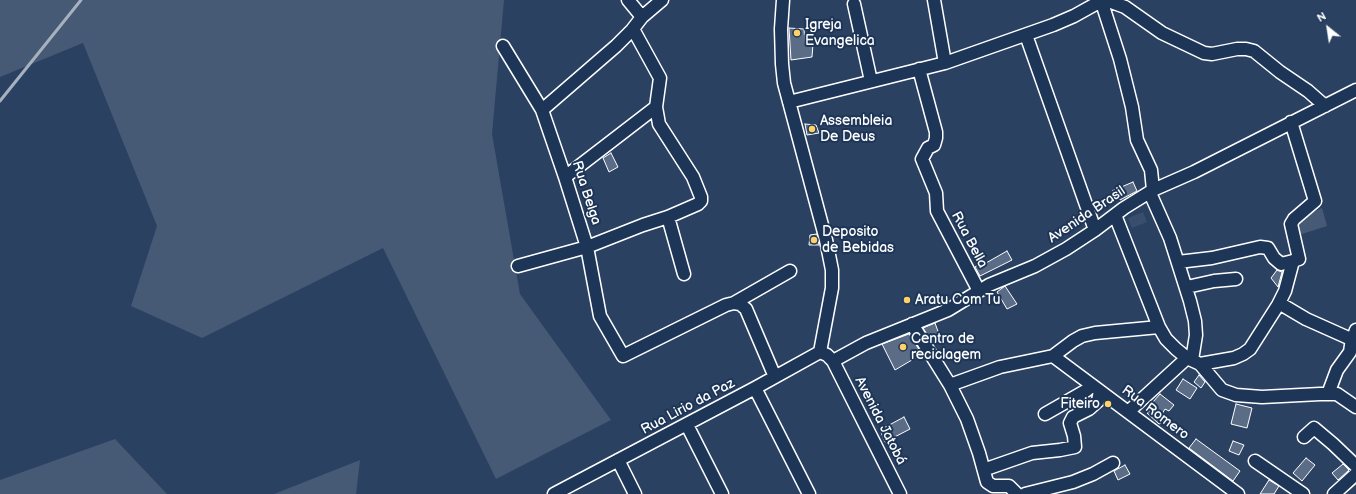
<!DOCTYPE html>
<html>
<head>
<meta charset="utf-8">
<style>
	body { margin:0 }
	#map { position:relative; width:1356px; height:494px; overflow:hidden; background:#2a4161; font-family:"Balsamiq Sans",sans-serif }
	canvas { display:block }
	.north { position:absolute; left:1308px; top:8px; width:40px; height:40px; -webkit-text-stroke:3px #1d3557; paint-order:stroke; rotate:330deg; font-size:11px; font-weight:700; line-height:16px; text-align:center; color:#fff }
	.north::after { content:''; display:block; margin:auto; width:14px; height:18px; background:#fff; clip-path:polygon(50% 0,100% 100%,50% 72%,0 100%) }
</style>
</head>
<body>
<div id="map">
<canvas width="1356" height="494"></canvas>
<div class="north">N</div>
</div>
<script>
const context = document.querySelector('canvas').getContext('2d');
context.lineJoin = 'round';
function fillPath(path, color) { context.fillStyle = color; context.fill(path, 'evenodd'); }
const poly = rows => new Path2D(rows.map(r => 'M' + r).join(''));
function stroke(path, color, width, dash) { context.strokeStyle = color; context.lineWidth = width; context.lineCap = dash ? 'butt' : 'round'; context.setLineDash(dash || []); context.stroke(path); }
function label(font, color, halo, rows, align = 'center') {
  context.font = font + ' "Balsamiq Sans",sans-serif'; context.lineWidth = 4; context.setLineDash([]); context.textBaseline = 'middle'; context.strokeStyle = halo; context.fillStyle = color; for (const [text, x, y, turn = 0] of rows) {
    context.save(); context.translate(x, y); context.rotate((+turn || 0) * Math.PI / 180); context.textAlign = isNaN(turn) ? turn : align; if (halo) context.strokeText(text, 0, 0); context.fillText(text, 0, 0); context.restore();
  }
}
fillPath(poly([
	[1143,212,1147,222,1132,228,1128,218]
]), '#394e6c');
fillPath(poly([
	[0,0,504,0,492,134,520,294,611,420,496,479,383,248,202,338,131,306,157,226,83,43,0,77],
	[1322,208,1327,226,1299,235,1296,220],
	[115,439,167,494,0,494,0,480],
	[360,460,356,494,274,494]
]), '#465975');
stroke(poly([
	[0,101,81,0]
]), '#a7b1be', 3);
const building = poly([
	[789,28,804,29,805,44,813,44,812,57,791,60,789,28],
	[805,124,816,125,819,133,807,135,805,124],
	[611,153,618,167,609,172,603,158,611,153],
	[1133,182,1137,191,1120,200,1112,191,1133,182],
	[817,234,819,245,809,245,810,235,817,234],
	[1007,251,1012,260,980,276,975,267,984,260,986,263,1007,251],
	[1277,270,1282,272,1278,287,1271,278,1277,270],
	[1005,286,1017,304,1007,309,997,292,1005,286],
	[935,323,940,337,931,341,923,328,935,323],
	[909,334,922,354,895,370,882,344,909,334],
	[1199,375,1205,382,1201,388,1194,382,1199,375],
	[1183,379,1197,388,1190,399,1176,390,1183,379],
	[1160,394,1174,405,1169,411,1165,409,1162,414,1169,419,1159,424,1147,413,1156,405,1153,402,1160,394],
	[1236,404,1252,408,1247,428,1231,424,1236,404],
	[904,417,910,429,885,442,880,430,904,417],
	[1196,439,1240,471,1233,481,1189,448,1196,439],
	[1233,441,1244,445,1239,455,1229,451,1233,441],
	[1306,458,1315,465,1302,481,1293,473,1306,458],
	[1343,464,1349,470,1338,480,1332,473,1343,464],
	[1125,465,1130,474,1118,480,1114,471,1125,465],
	[1269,480,1279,486,1274,494,1260,494,1269,480]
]);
fillPath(building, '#5b6c86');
stroke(building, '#fff', 1);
const street = poly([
	[628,0,642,17],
	[783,0,781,29,782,64,784,83,826,240,832,270,832,288,820,352],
	[934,0,945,63],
	[1101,0,1120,59,1132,107,1137,140,1151,170,1153,190],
	[854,4,871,81],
	[1026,35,1095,230],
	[503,46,542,110,565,177,587,247,600,316,623,356,726,305,734,303,740,304,746,309,775,377],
	[919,69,936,132,936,138,934,145,928,148,922,159,936,193,937,211,979,291],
	[789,102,945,63,1053,25,1074,16,1101,1,1106,0,1125,7,1162,33,1204,53,1212,54,1237,49,1246,49,1254,51,1280,72,1308,91,1325,106],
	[542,110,616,46,632,30,642,17,662,0],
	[565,177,656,107,660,78,633,29],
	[1150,193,1170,238,1190,301,1195,321,1196,335,1192,360],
	[1115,215,1159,327,1166,339,1176,349,1187,358,1200,364,1222,390,1236,395,1262,397,1320,394,1337,394,1356,407],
	[668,217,684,274],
	[1178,262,1212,258,1260,247,1268,248,1274,258,1281,264,1293,261],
	[518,266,587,247,643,225,668,217,698,204,701,201,701,197,693,177,659,124,656,107],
	[1187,287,1214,281,1236,279],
	[734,303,790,271],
	[1279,303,1306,319,1353,340],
	[912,324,950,385,967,419,979,453,987,482,993,486,1009,486,1017,494],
	[1053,356,1238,494],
	[833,361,866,343,948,310,989,285,1035,266,1066,249,1095,230,1124,208,1153,190,1194,172,1356,90],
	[1200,364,1234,358,1243,354,1250,349,1278,305,1285,291,1293,261,1299,259,1291,224,1294,219,1315,201,1291,122],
	[950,385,1000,367,1053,356,1073,341,1082,336,1095,333,1159,327],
	[755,388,809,494],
	[1328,394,1337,370,1350,352,1351,345,1356,330],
	[1128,412,1187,358],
	[1045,414,1087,390,1092,385],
	[687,425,722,494],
	[1304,437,1314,428,1333,444,1356,466],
	[618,460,635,494],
	[1255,461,1303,494],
	[983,468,989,468,1032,453,1060,450,1075,447,1074,436,1070,423,1073,417,1089,409,1098,401,1100,391],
	[554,494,755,388,820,352,827,355,833,361,900,494],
	[1025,494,1073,482,1093,474,1113,463],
	[1334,494,1356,474]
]);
stroke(street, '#fff', 15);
stroke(street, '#1d3557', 12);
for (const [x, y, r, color] of [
	[797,33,4,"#ffd166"],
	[812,129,4,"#ffd166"],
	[814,240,4,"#ffd166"],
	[907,300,4,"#ffd166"],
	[903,347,4,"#ffd166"],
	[1108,404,4,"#ffd166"]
]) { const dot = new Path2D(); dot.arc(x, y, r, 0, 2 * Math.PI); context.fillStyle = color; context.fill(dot); stroke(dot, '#1d3557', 1.5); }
label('14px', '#fff', '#1d3557', [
	["Igreja",805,25],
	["Evangelica",805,41],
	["Assembleia",820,121],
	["De Deus",820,137],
	["Deposito",822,232],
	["de Bebidas",822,248],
	["Aratu Com Tu",915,300],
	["Centro de",911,339],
	["reciclagem",911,355],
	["Fiteiro",1100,404,"right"]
], 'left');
label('14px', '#fff', '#1d3557', [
	["Rua Belga",586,193,72],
	["Avenida Brasil",1087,215,-34],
	["Rua Bella",969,240,62],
	["Rua Lirio da Paz",688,407,-28],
	["Rua Romero",1155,413,37],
	["Avenida Jatobá",880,421,63]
]);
</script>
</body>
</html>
